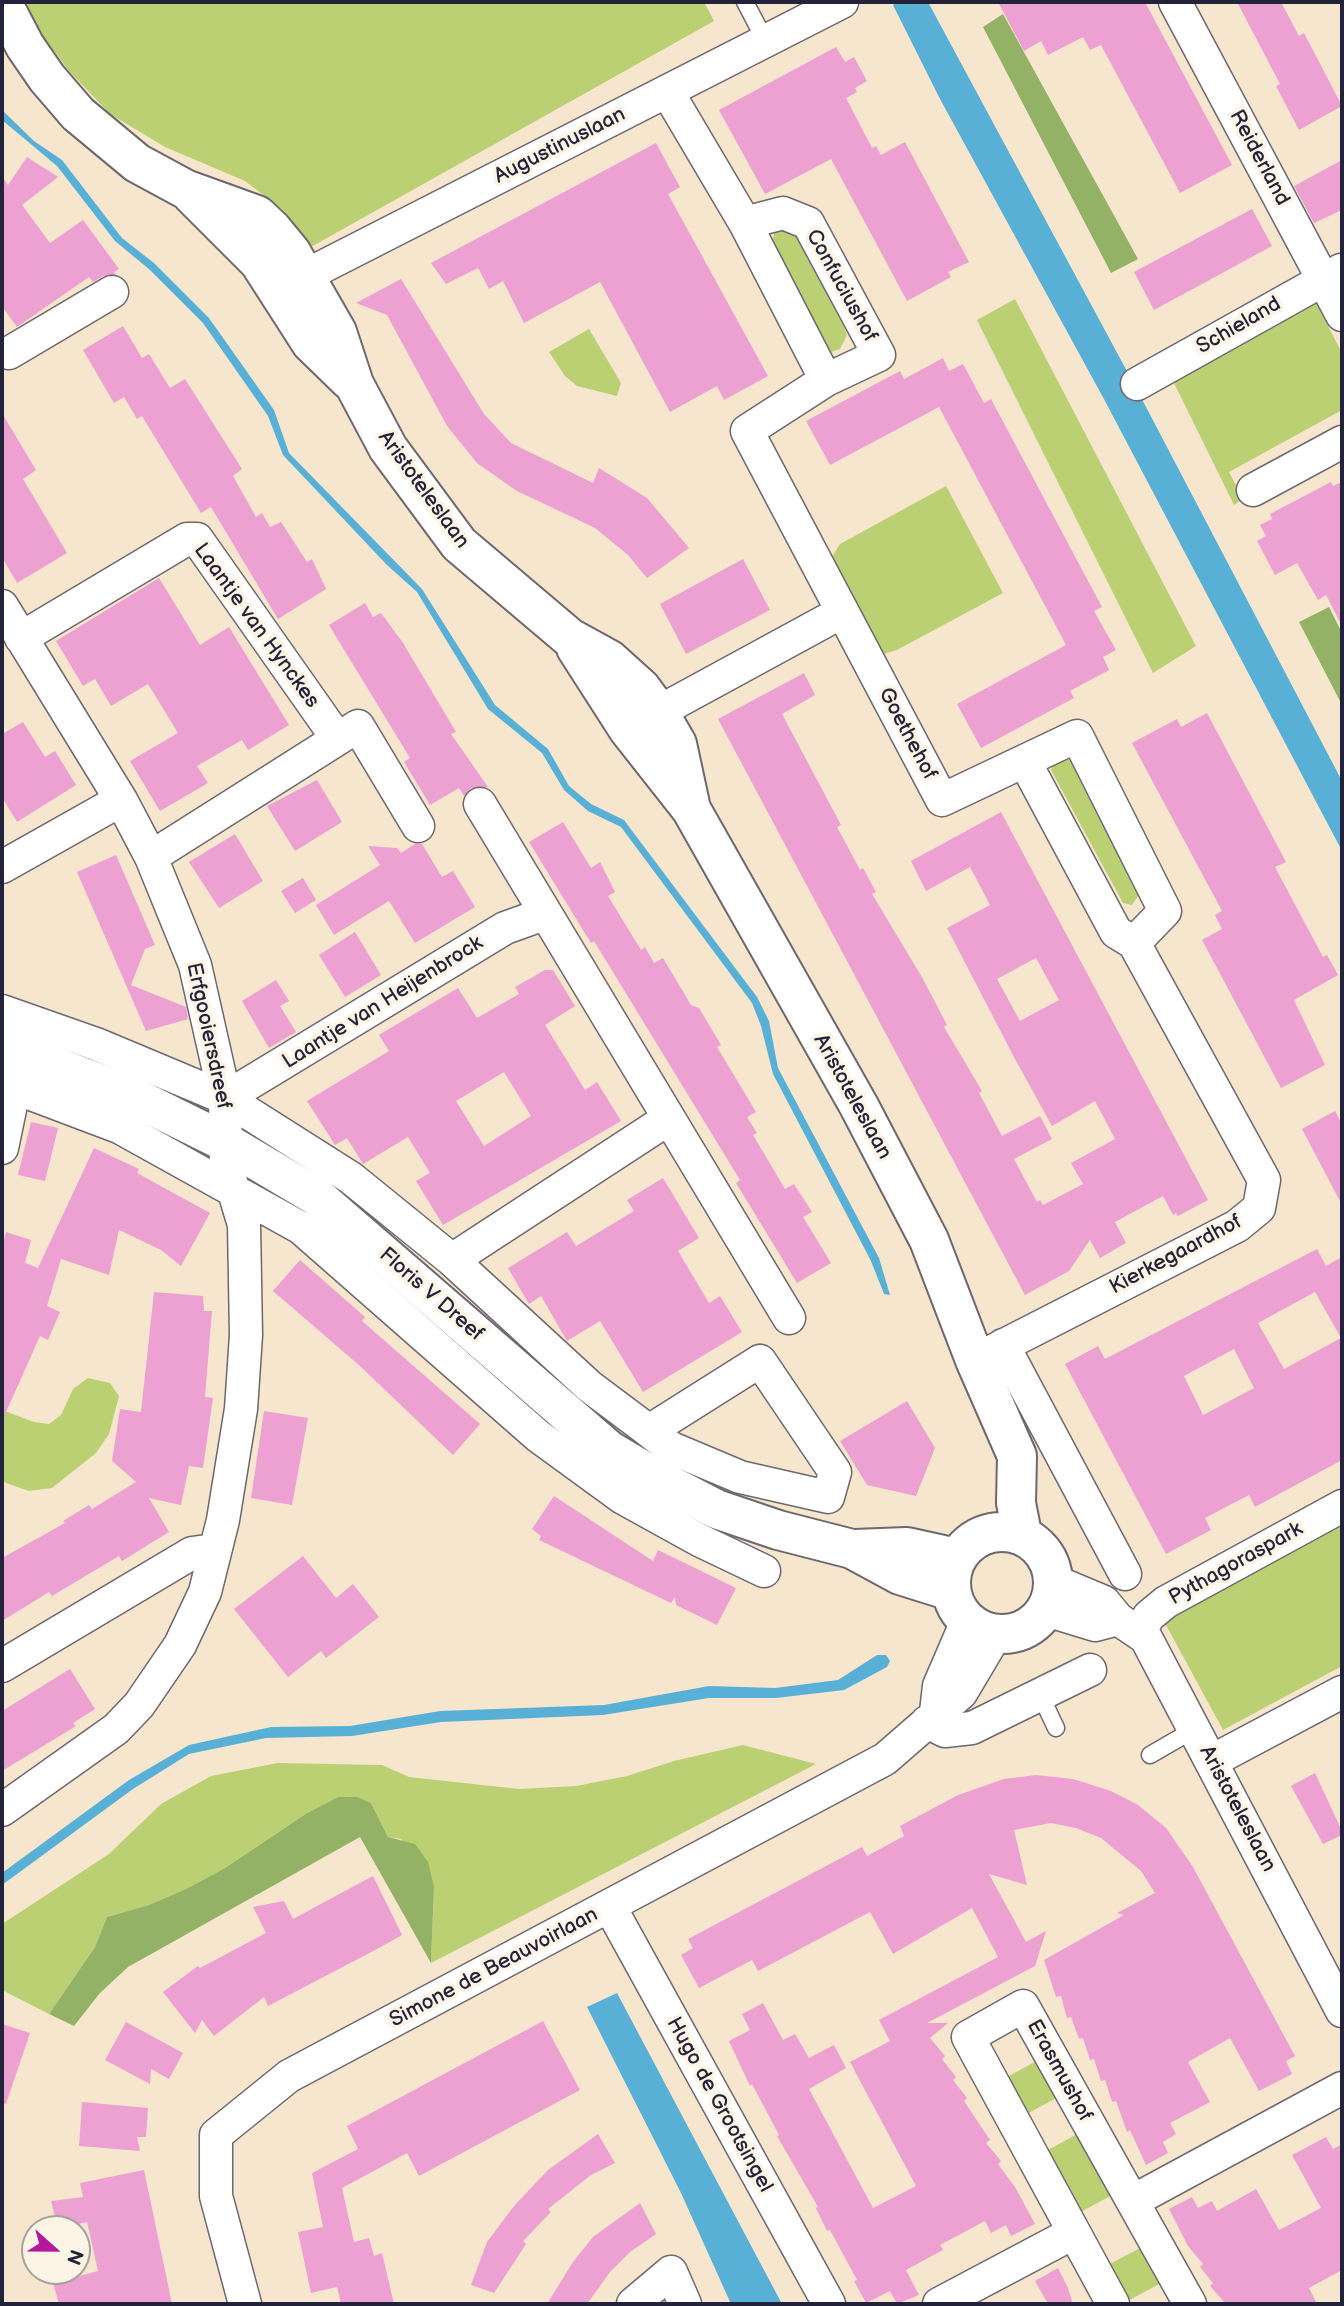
<!DOCTYPE html>
<html>
<head>
<meta charset="utf-8">
<style>
	body { margin:0 }
	#map { position:relative; width:1344px; height:2306px; overflow:hidden; background:#f7e6ce; font-family:"Balsamiq Sans",sans-serif }
	canvas { display:block }
	.frame { position:absolute; inset:0; border:4px solid #22223b; pointer-events:none }
	.north { position:absolute; left:21px; top:2215px; width:70px; height:70px; box-sizing:border-box; background:#fcf5e5; border:2px solid #a5a1a1; border-radius:50%; rotate:111deg; font-size:19px; font-weight:700; line-height:28px; text-align:center; color:#22223b }
	.north::after { content:''; display:block; margin:auto; width:24px; height:32px; background:#b5179e; clip-path:polygon(50% 0,100% 100%,50% 72%,0 100%) }
</style>
</head>
<body>
<div id="map">
<canvas width="1344" height="2306"></canvas>
<div class="frame"></div>
<div class="north">N</div>
</div>
<script>
const context = document.querySelector('canvas').getContext('2d');
context.lineJoin = 'round';
function fillPath(path, color) { context.fillStyle = color; context.fill(path, 'evenodd'); }
const poly = rows => new Path2D(rows.map(r => 'M' + r).join(''));
function stroke(path, color, width, dash) { context.strokeStyle = color; context.lineWidth = width; context.lineCap = dash ? 'butt' : 'round'; context.setLineDash(dash || []); context.stroke(path); }
function label(font, color, halo, rows, align = 'center') {
  context.font = font + ' "Balsamiq Sans",sans-serif'; context.lineWidth = 7; context.setLineDash([]); context.textBaseline = 'middle'; context.strokeStyle = halo; context.fillStyle = color; for (const [text, x, y, turn = 0] of rows) {
    context.save(); context.translate(x, y); context.rotate((+turn || 0) * Math.PI / 180); context.textAlign = isNaN(turn) ? turn : align; if (halo) context.strokeText(text, 0, 0); context.fillText(text, 0, 0); context.restore();
  }
}
fillPath(poly([
	[23,2,704,2,714,21,311,247,283,210,245,181,165,147,110,114,69,71,36,27],
	[775,228,793,231,844,327,847,335,840,349,831,352,825,349,772,246],
	[1015,299,1196,646,1153,673,977,320],
	[1316,303,1342,353,1342,410,1229,472,1243,499,1234,505,1173,381],
	[589,329,621,383,617,396,577,386,565,376,549,352],
	[946,486,1003,593,897,650,884,654,875,649,832,568,833,555,840,544],
	[1061,757,1074,762,1140,893,1132,905,1123,903,1051,770,1054,762],
	[88,1378,110,1383,119,1396,109,1434,96,1453,52,1488,29,1491,6,1483,2,1479,2,1410,34,1422,49,1424,61,1415,73,1389],
	[1342,1515,1342,1666,1223,1730,1160,1614],
	[743,1745,816,1764,431,1963,434,1887,401,1839,388,1837,371,1803,338,1797,307,1813,225,1868,186,1889,149,1905,107,1917,95,1947,49,2014,2,1990,2,1924,109,1854,161,1804,211,1776,278,1763,382,1765,409,1777,519,1789,576,1786,627,1776,674,1761],
	[1042,2058,1062,2095,1025,2115,1005,2078],
	[1081,2132,1114,2194,1077,2214,1044,2152],
	[1142,2247,1161,2283,1124,2303,1104,2267]
]), '#bbd073');
fillPath(poly([
	[1003,14,1138,259,1111,273,983,27],
	[1329,607,1342,633,1342,705,1299,622],
	[338,1797,357,1797,371,1803,388,1837,415,1844,428,1862,434,1887,431,1963,360,1837,128,1967,100,1993,74,2026,49,2014,95,1947,107,1917,149,1905,186,1889,225,1868,307,1813]
]), '#94b265');
fillPath(poly([
	[899,2,928,2,1135,386,1342,781,1342,851,1105,401,940,99,893,5],
	[2,110,34,141,62,160,122,238,154,263,209,318,274,410,289,453,422,589,495,705,548,749,569,786,591,804,624,820,757,997,769,1021,778,1068,879,1258,890,1295,884,1294,871,1261,773,1074,761,1026,752,1003,621,827,588,811,564,790,542,753,488,709,417,592,386,564,283,455,268,416,203,323,150,270,115,241,57,166,2,120],
	[877,1655,886,1655,890,1661,887,1667,844,1690,776,1698,709,1698,603,1715,441,1722,352,1736,266,1738,189,1754,133,1789,2,1885,2,1873,129,1780,189,1745,271,1727,350,1726,440,1711,604,1705,709,1686,775,1688,838,1680],
	[617,1993,782,2304,731,2304,681,2193,587,2007]
]), '#59b0d6');
fillPath(poly([
	[998,2,1145,2,1232,165,1180,193,1101,45,1090,50,1083,37,1048,55,1041,41,1024,51],
	[1237,2,1281,2,1299,36,1304,33,1342,106,1299,130,1276,86,1280,84],
	[836,47,845,62,854,57,867,81,855,88,857,92,846,98,872,148,876,146,881,155,905,142,969,262,948,272,951,277,907,301,831,159,765,194,719,110],
	[656,143,680,187,668,194,768,376,724,400,717,386,670,412,600,282,524,323,503,281,489,289,478,268,446,284,431,263],
	[27,157,58,177,22,205,50,243,83,220,119,269,114,272,116,275,103,276,93,282,89,277,17,327,2,306,2,176,8,185],
	[1342,160,1342,210,1314,223,1294,186],
	[1252,209,1272,246,1154,310,1134,272],
	[401,279,484,414,511,443,593,483,599,468,647,498,689,548,647,578,628,555,595,528,517,491,477,463,447,426,387,315,356,303],
	[123,326,142,358,149,354,170,388,185,379,242,469,233,476,256,517,262,513,270,527,281,522,307,562,312,559,326,589,278,619,211,507,201,513,142,416,137,419,124,397,114,403,83,350],
	[943,358,949,371,963,364,984,403,991,399,1102,607,1094,611,1116,650,1103,657,1109,670,1070,691,1074,698,981,748,957,704,1066,645,939,407,830,465,806,421,900,371,904,379],
	[2,413,36,470,23,479,67,553,17,583,2,557],
	[1331,482,1333,486,1342,482,1342,626,1326,595,1318,600,1297,563,1275,575,1257,541,1266,536,1260,525,1272,519,1270,514],
	[743,559,770,610,686,654,660,604],
	[159,578,200,645,229,627,289,725,248,750,242,740,197,766,208,783,160,811,130,761,178,733,148,684,111,706,95,679,83,686,56,641],
	[365,603,373,617,381,613,403,643,456,732,451,734,488,787,471,788,464,796,459,788,430,805,404,762,410,758,329,625],
	[804,673,815,695,782,714,841,825,837,827,860,870,863,868,876,892,872,894,923,979,947,1025,944,1027,982,1091,979,1093,1002,1136,1040,1116,1052,1139,1014,1159,1037,1202,1040,1200,1043,1205,1083,1184,1071,1163,1115,1139,1095,1101,1052,1126,1015,1059,947,928,990,905,970,867,926,891,911,861,1001,812,1208,1200,1178,1216,1176,1213,1173,1215,1163,1196,1115,1222,1126,1243,1100,1258,1090,1240,1069,1271,1025,1295,718,719],
	[1036,958,1059,1000,1020,1021,997,979],
	[1207,713,1286,862,1275,867,1323,957,1327,955,1338,975,1294,1000,1325,1065,1281,1088,1202,940,1222,929,1215,915,1222,911,1132,743,1177,719,1181,727],
	[23,722,45,757,55,751,76,785,17,822,2,797,2,734],
	[317,780,342,822,295,851,267,806],
	[563,822,591,868,600,862,615,892,608,896,641,950,645,947,654,963,663,958,691,1005,699,1008,721,1045,717,1047,756,1112,747,1117,757,1133,753,1135,785,1189,794,1184,812,1212,803,1217,831,1263,797,1283,736,1183,740,1180,594,941,591,943,529,842],
	[235,834,263,881,219,908,189,862],
	[415,844,422,844,442,877,453,871,475,907,415,943,389,901,334,935,316,905,380,865,368,846,397,848,401,853],
	[116,855,155,945,145,949,131,985,186,1007,188,1019,146,1031,77,872],
	[303,878,316,900,295,913,281,891],
	[355,932,381,975,345,997,319,955],
	[545,970,553,970,575,1006,545,1025,585,1090,597,1082,621,1121,443,1225,416,1181,430,1173,408,1137,363,1164,347,1138,335,1145,307,1101,389,1051,379,1035,458,988,477,1018,519,994,515,987],
	[504,1072,531,1116,484,1146,456,1101],
	[276,980,289,1001,280,1006,296,1032,269,1048,242,1001],
	[1335,1111,1342,1124,1342,1205,1302,1129],
	[31,1122,58,1128,45,1181,18,1175],
	[94,1148,139,1169,137,1173,210,1213,181,1266,161,1250,119,1230,109,1275,61,1259,47,1306,60,1312,48,1340,40,1336,2,1421,2,1247,6,1232,31,1240,25,1263,38,1268],
	[663,1178,699,1238,678,1251,709,1303,720,1296,742,1332,643,1392,600,1321,567,1341,541,1296,529,1304,508,1268,567,1232,576,1246,634,1211,627,1200],
	[1317,1249,1326,1266,1342,1257,1342,1460,1255,1507,1249,1495,1205,1518,1211,1530,1166,1554,1065,1364,1098,1346,1105,1359],
	[1315,1292,1341,1338,1284,1369,1258,1323],
	[1234,1349,1254,1388,1203,1415,1184,1376],
	[300,1260,365,1317,362,1321,480,1424,453,1455,360,1366,273,1291],
	[154,1292,203,1296,204,1311,212,1311,205,1397,213,1398,203,1468,189,1466,181,1505,149,1498,169,1532,122,1561,119,1556,52,1596,49,1592,2,1621,2,1558,65,1523,63,1521,89,1505,92,1509,136,1482,112,1461,120,1409,141,1412],
	[907,1401,935,1448,916,1496,867,1485,840,1441],
	[264,1411,308,1418,292,1505,251,1498],
	[554,1496,653,1561,658,1550,736,1588,717,1625,676,1605,675,1597,671,1603,539,1540,541,1536,532,1529],
	[303,1556,336,1598,353,1584,379,1617,326,1658,321,1651,288,1677,234,1609],
	[70,1669,95,1709,73,1723,76,1726,2,1771,2,1711],
	[1315,1773,1342,1831,1342,1835,1323,1844,1291,1786],
	[1036,1775,1073,1779,1111,1791,1138,1805,1166,1828,1193,1867,1295,2056,1286,2061,1292,2074,1259,2091,1230,2038,1188,2062,1210,2102,1170,2123,1176,2134,1163,2142,1168,2153,1146,2165,1130,2130,1127,2132,1116,2101,1112,2102,1105,2080,1101,2081,1094,2059,1090,2060,1083,2038,1079,2039,1071,2017,1067,2018,1061,1996,1056,1997,1044,1960,1124,1915,1117,1913,1155,1893,1141,1871,1101,1838,1076,1828,1051,1823,1014,1830,1027,1885,989,1874,1026,1942,1046,1931,1035,1966,927,2023,948,2023,930,2038,945,2056,942,2059,956,2077,953,2080,967,2098,964,2101,990,2140,986,2143,1001,2161,998,2164,1015,2187,1035,2224,1011,2236,1006,2225,991,2233,985,2221,940,2245,943,2250,906,2270,919,2295,897,2304,890,2291,866,2303,854,2281,857,2280,830,2230,827,2231,816,2208,818,2207,777,2136,779,2135,752,2084,750,2086,729,2041,750,2030,742,2014,763,2003,783,2040,795,2034,809,2058,834,2045,846,2068,809,2089,873,2208,916,2186,850,2062,890,2041,879,2020,998,1957,972,1908,893,1954,870,1912,758,1971,752,1960,699,1988,681,1955,693,1948,688,1939,862,1847,867,1856,904,1836,900,1826,958,1795,1004,1779],
	[373,1876,402,1935,379,1948,268,2006,264,1997,214,2036,202,2020,195,2033,163,1992,198,1966,200,1968,266,1933,253,1907,284,1901,293,1919],
	[543,2021,580,2090,419,2176,407,2153,342,2188,354,2242,369,2238,374,2256,382,2253,394,2304,341,2304,337,2287,311,2293,298,2232,323,2227,312,2173,358,2149,347,2126],
	[126,2022,183,2053,169,2079,151,2069,150,2084,105,2060],
	[2,2024,30,2033,6,2104,2,2103],
	[82,2102,148,2108,146,2137,137,2137,140,2151,79,2146],
	[598,2134,615,2163,591,2175,548,2209,551,2212,523,2241,526,2244,494,2293,471,2285,487,2242,514,2206,548,2170],
	[1326,2137,1333,2149,1342,2144,1342,2270,1309,2288,1317,2304,1226,2304,1210,2286,1213,2283,1200,2267,1203,2264,1188,2246,1169,2209,1192,2197,1198,2208,1212,2201,1217,2211,1256,2189,1279,2230,1321,2208,1292,2155],
	[144,2170,172,2304,59,2304,53,2283,98,2271,87,2222,58,2229,51,2201,83,2197,80,2183],
	[640,2203,656,2234,630,2252,610,2272,587,2304,547,2304,573,2262,593,2237],
	[1058,2268,1068,2288,1073,2304,1048,2304,1035,2281]
]), '#eca1d2');
const service = poly([
	[745,2,765,40],
	[1040,1694,1056,1728],
	[1150,1755,1195,1729]
]);
const minor = poly([
	[1175,2,1342,315],
	[667,91,745,223,826,380,747,431,942,800,1077,736,1165,911,1134,943],
	[745,223,783,213,808,223,879,355,826,380],
	[285,286,842,2],
	[9,353,112,292],
	[1137,384,1341,270],
	[1253,490,1342,442],
	[2,606,121,800,151,857,195,965,225,1098,226,1165,244,1225,246,1335,241,1409,223,1520,205,1592,180,1645,139,1705,116,1729,2,1810],
	[21,638,187,539,197,539,337,738],
	[638,723,842,612],
	[480,804,789,1318],
	[151,857,358,726,418,826],
	[2,867,121,800],
	[2,1011,96,1044,225,1098,351,1178,452,1260,589,1386,649,1431],
	[2,1083,119,1127,301,1228,538,1436,623,1498,699,1540,764,1571],
	[225,1098,505,928,544,914],
	[2,1148,19,1066],
	[452,1260,668,1119],
	[1003,1345,1125,1574],
	[975,1360,1237,1226,1259,1208,1264,1180,1134,943,1116,932,1025,762],
	[760,1361,835,1472,828,1497,740,1477,671,1448,649,1431,760,1361],
	[1054,1581,1104,1602,1118,1619,1146,1638,1342,2011],
	[1046,1610,1095,1625,1118,1619],
	[1139,1632,1149,1616,1166,1602,1342,1506],
	[2,1666,192,1553,214,1550],
	[936,1712,939,1686,967,1621],
	[927,1722,945,1731,972,1728,1090,1670],
	[1212,1761,1342,1692],
	[610,1907,829,2304],
	[1133,2201,1342,2088],
	[245,2304,216,2196,216,2135,289,2076,885,1759,961,1693,996,1634],
	[633,2304,671,2272,685,2304],
	[939,2304,1073,2233],
	[1113,2304,968,2037,1023,2006,1190,2304]
]);
const tertiary = poly([
	[2,2,25,46,47,78,78,114,137,163,185,189,257,215,272,229,291,252,337,332,354,384,388,448,459,544,570,638,610,660,641,688,658,711,677,744,691,809],
	[192,195,259,262,311,343,349,380],
	[576,648,628,729,691,809,859,1106,929,1240,975,1360,1017,1456,1016,1503,1022,1534],
	[2,1046,128,1094,225,1142,316,1196,609,1450,658,1479,716,1509,778,1530,852,1549,900,1575,951,1591],
	'951 1583a51 51 0 1 1 102 0a51 51 0 1 1-102 0Z',
	[854,1549,907,1547,957,1558]
]);
stroke(service, '#6d676e', 19);
stroke(minor, '#6d676e', 35);
stroke(tertiary, '#6d676e', 42);
stroke(service, '#fff', 16);
stroke(minor, '#fff', 32);
stroke(tertiary, '#fff', 38);
label('21px', '#22223b', '#fcf5e5', [
	["Augustinuslaan",560,146,-27],
	["Reiderland",1259,158,62],
	["Confuciushof",841,286,61],
	["Schieland",1239,326,-30],
	["Aristoteleslaan",423,490,54],
	["Laantje van Hynckes",256,626,54],
	["Goethehof",907,734,62],
	["Laantje van Heijenbrock",383,1003,-32],
	["Erfgooiersdreef",208,1036,78],
	["Aristoteleslaan",852,1097,61],
	["Kierkegaardhof",1176,1255,-28],
	["Floris V Dreef",431,1295,41],
	["Pythagoraspark",1236,1564,-29],
	["Aristoteleslaan",1237,1809,62],
	["Simone de Beauvoirlaan",494,1968,-28],
	["Erasmushof",1059,2071,61],
	["Hugo de Grootsingel",719,2105,61]
]);
</script>
</body>
</html>
